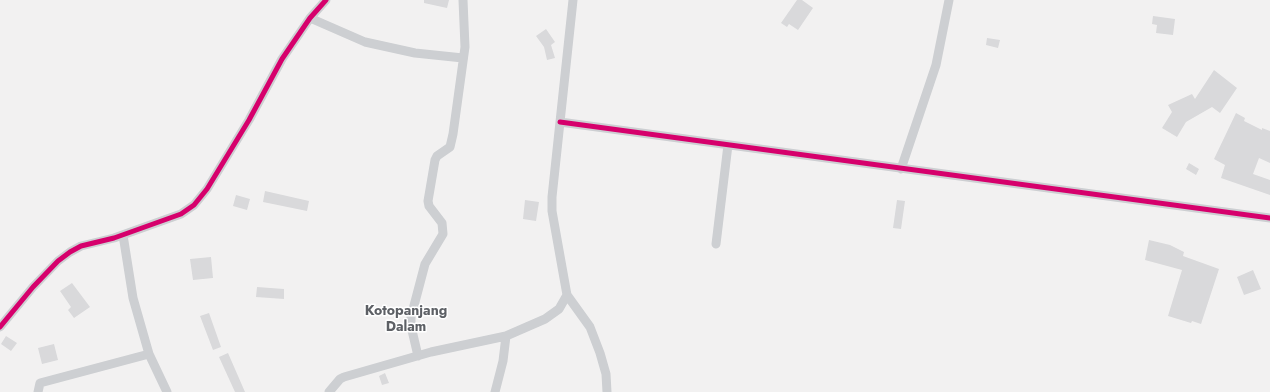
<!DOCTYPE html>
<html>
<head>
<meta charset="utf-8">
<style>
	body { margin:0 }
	canvas { display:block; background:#f2f1f1 }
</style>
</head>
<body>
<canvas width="1270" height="392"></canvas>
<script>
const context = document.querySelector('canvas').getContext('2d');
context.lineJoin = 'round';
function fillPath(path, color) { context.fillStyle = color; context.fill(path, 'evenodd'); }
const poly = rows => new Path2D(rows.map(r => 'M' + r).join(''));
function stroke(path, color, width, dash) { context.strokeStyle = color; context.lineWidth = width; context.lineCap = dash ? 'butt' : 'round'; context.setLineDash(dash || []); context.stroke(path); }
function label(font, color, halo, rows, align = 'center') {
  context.font = font + ' Jost,sans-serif'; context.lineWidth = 3; context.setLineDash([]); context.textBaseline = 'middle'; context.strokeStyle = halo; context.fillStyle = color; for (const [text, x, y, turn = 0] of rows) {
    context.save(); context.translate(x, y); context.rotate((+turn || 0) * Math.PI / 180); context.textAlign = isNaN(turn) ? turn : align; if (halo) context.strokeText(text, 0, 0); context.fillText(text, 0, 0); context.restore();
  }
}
fillPath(poly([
	[424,0,449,0,447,8,424,3],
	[797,0,802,0,813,8,798,30,789,24,787,27,781,23],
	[1153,16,1175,19,1173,35,1156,33,1157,25,1152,24],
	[546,29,555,42,551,45,555,58,547,60,544,47,536,36],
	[987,38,1000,40,998,48,986,45],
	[1214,70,1237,88,1220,113,1212,107,1186,122,1177,137,1162,128,1172,112,1168,105,1192,94,1195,99],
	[1236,113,1245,118,1244,121,1262,130,1262,128,1270,131,1270,163,1259,158,1253,174,1270,180,1270,195,1221,178,1225,165,1214,159],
	[1189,163,1199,169,1196,175,1186,169],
	[265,191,309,201,307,211,263,202],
	[236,195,250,199,247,210,233,206],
	[525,200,539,202,536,221,523,219],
	[897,200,905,201,901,229,893,228],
	[1149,240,1170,245,1184,252,1183,256,1219,269,1201,324,1192,321,1191,323,1168,316,1182,270,1145,260],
	[211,257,213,278,193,280,190,259],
	[1253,270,1261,289,1244,295,1237,277],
	[72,283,90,307,74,318,68,310,71,307,60,291],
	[257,287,284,289,284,299,256,297],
	[209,313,221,347,213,350,200,316],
	[6,336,17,343,11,351,1,344],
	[54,344,58,360,42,364,38,348],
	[228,353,245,392,235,392,219,357],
	[385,373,389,383,382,385,379,376]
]), '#d9d9db');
stroke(poly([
	[573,0,552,197,552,211,567,295,590,327,600,353,606,374,607,392],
	[310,18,365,42,415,53,463,58],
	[560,122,1270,218],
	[901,169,936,65,949,0],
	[123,235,133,298,149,354,167,392],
	[716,244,728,145],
	[0,327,33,287,58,261,70,252,81,246,114,238,181,214,194,205,207,189,249,120,282,59,310,18,326,0],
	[418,356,411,326,411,317,425,264,443,234,442,223,429,206,428,201,435,160,437,156,450,147,453,134,465,47,463,0],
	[38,392,40,383,149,354],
	[329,392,340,379,344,377,431,352,506,336,545,319,559,309,567,295],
	[495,392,503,361,506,336]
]), '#cdcfd2', 9);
stroke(poly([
	[560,122,1270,218],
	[0,327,33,287,58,261,70,252,81,246,114,238,181,214,194,205,207,189,249,120,282,59,310,18,326,0]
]), '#d6006c', 5);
label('bold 14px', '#5d6065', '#fff', [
	["Kotopanjang",406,312],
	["Dalam",406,328]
]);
</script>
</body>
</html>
